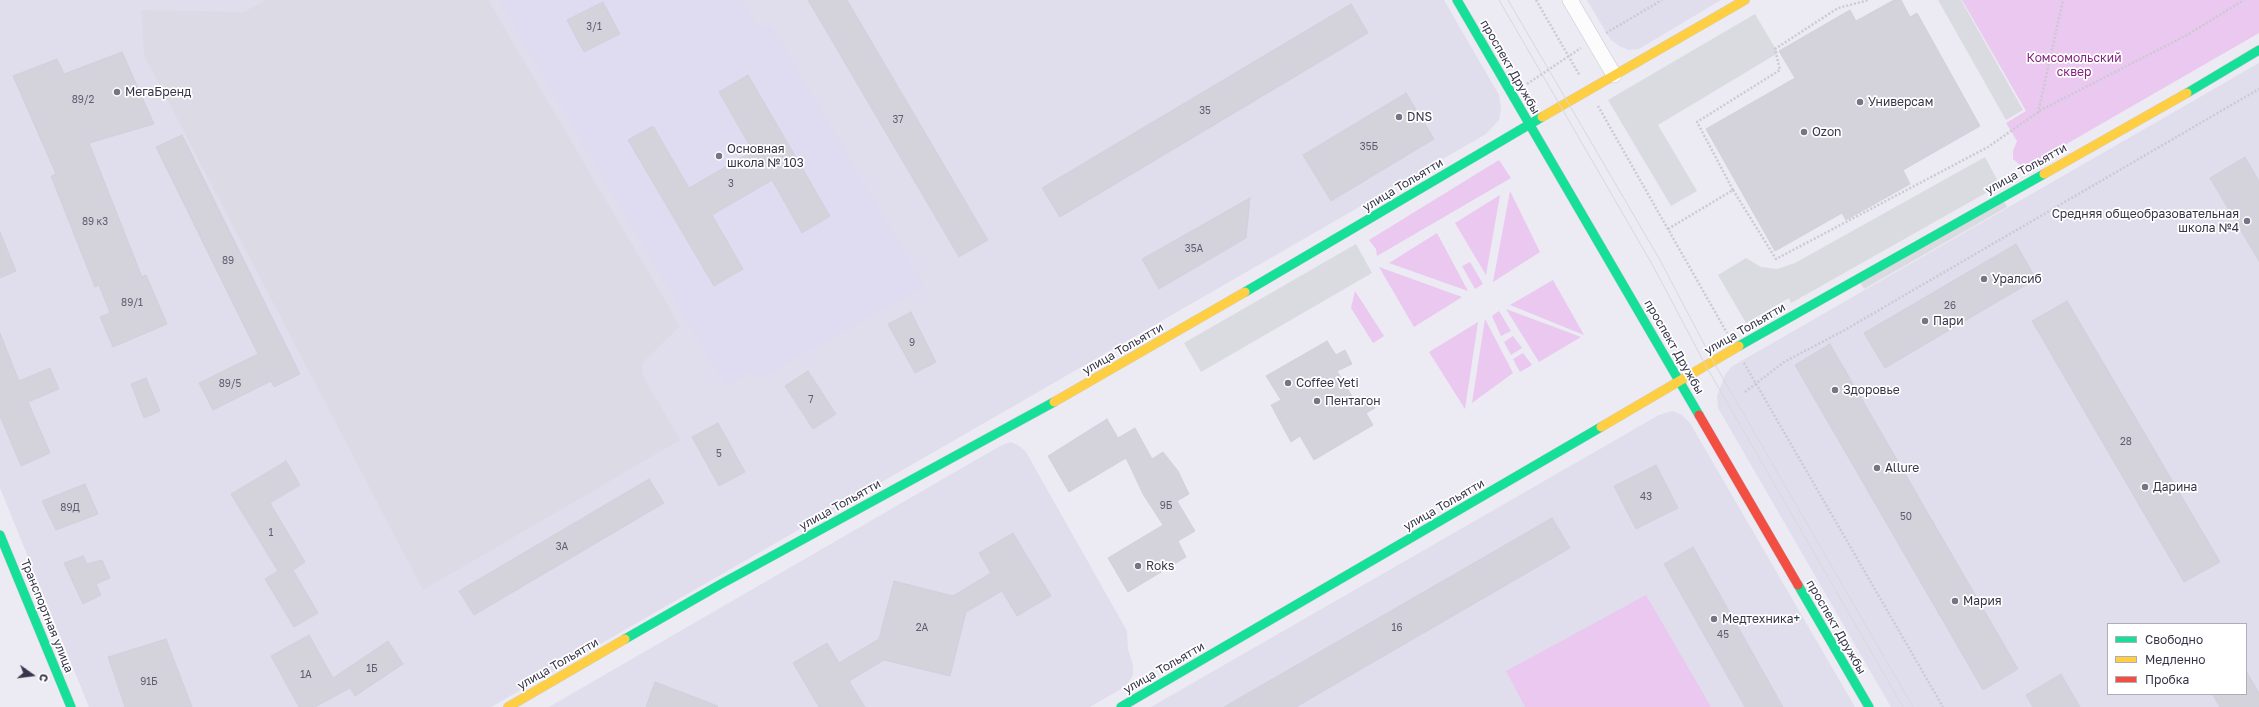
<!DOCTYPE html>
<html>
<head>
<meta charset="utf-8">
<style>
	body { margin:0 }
	#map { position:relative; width:2259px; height:707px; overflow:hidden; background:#eceaf2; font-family:"Golos Text",sans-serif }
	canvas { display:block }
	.legend { position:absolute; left:2107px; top:623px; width:140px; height:72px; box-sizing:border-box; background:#fff; border:1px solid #afaeb7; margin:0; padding:5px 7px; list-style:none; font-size:12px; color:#36354a }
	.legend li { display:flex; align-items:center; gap:8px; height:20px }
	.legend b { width:20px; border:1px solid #afaeb7 }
	.north { position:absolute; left:12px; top:655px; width:40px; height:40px; -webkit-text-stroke:3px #fff; paint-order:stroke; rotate:104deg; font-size:11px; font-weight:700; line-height:16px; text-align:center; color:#36354a }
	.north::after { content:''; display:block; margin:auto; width:14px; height:18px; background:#36354a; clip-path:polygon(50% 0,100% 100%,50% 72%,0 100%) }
</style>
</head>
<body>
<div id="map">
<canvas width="2259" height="707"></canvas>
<ul class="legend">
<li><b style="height:5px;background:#16e098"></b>Свободно</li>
<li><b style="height:5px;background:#ffcf43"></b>Медленно</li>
<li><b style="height:5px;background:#f24e42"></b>Пробка</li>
</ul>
<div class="north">С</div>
</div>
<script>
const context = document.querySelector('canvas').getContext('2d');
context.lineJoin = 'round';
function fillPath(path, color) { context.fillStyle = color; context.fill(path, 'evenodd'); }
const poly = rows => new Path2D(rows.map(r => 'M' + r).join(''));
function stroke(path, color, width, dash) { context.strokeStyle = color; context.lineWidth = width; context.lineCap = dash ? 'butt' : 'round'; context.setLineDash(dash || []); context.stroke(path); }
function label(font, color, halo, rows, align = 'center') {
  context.font = font + ' "Golos Text",sans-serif'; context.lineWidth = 3.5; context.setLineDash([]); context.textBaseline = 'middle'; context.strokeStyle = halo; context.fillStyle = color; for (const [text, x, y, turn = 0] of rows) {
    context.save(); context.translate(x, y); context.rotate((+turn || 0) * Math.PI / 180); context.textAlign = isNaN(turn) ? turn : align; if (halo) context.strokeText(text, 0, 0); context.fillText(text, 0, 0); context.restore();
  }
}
fillPath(poly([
	[0,0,1444,0,1499,95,1501,109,1499,120,1486,134,491,707,89,707,0,488],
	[1587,0,1721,0,1639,49,1629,50,1619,46,1610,39],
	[2259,63,2259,707,1891,707,1718,408,1717,396,1725,375,1731,367],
	[2108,624,2246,624,2246,694,2108,694],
	[1672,411,1682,415,1690,423,1855,707,1151,707,1659,415],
	[1011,442,1019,446,1026,452,1127,631,1128,649,1133,665,1133,675,1126,686,1090,707,549,707,1000,446]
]), '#e0deed');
fillPath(poly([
	[266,0,488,0,680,326,643,362,642,374,680,440,423,590,144,55,141,10,244,12]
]), '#dbdae5');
fillPath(poly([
	[499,0,742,0,757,26,771,25,924,286,759,379,754,371,726,386]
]), '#dfdcf1');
fillPath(poly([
	[1962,0,2259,0,2259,33,2030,165,2020,165,2013,159,2013,151,2017,141,2006,123,2026,111],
	[1499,160,1511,178,1377,256,1376,249,1369,240],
	[1510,191,1540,252,1493,282],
	[1500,195,1486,275,1455,223],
	[1437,233,1468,291,1389,263],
	[1470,262,1483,284,1475,289,1462,266],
	[1379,267,1462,297,1414,327],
	[1553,280,1584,335,1510,305],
	[1355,291,1384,336,1373,343,1351,308],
	[1506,309,1581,337,1539,362],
	[1499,311,1511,331,1501,336,1492,316],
	[1485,319,1513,373,1472,403],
	[1478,322,1465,409,1429,352],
	[1513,336,1522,348,1511,355,1504,342],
	[1523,353,1532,365,1520,372,1513,359],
	[1646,595,1711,707,1525,707,1506,671]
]), '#eac8f0');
fillPath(poly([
	[1938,0,1961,0,2023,110,2006,120],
	[1755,14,1778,53,1658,125,1697,191,1671,206,1608,100],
	[1985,157,2000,185,1791,303,1789,298,1746,323,1718,275,1746,258,1761,267,1777,269,1795,263],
	[2003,200,2007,207,1864,289,1860,282],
	[1356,244,1372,273,1201,372,1184,343]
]), '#dadae1');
const building = poly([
	[808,0,847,0,988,240,959,257,808,0],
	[1894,0,1901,0,1910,17,1917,13,1980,126,1903,170,1910,184,1846,220,1842,213,1775,251,1706,129,1795,78,1779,51,1850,10,1856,21,1894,0],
	[603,2,620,34,584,52,567,20,603,2],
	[1351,4,1368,33,1060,217,1042,188,1351,4],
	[122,52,154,124,89,143,142,277,146,275,167,324,113,347,100,317,110,313,99,285,95,287,51,176,56,174,13,76,57,59,64,74,122,52],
	[748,75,830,216,802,233,772,180,712,215,743,269,714,286,628,140,653,126,689,188,753,151,719,92,748,75],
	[1406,93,1434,139,1331,201,1303,155,1406,93],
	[182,135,300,374,274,387,271,381,213,410,199,383,258,354,156,147,182,135],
	[2245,157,2259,181,2259,261,2210,178,2245,157],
	[1250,198,1246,238,1159,289,1142,259,1250,198],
	[0,232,16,271,0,278,0,232],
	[2016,244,2036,279,1885,368,1864,333,2016,244],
	[2067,301,2220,562,2184,582,2032,321,2067,301],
	[911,312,936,362,915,373,888,324,911,312],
	[0,333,19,381,50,368,59,389,28,402,50,453,21,466,0,416,0,333],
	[1327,341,1336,355,1345,350,1352,364,1337,371,1356,403,1368,396,1375,408,1366,413,1373,425,1314,460,1300,436,1291,442,1271,405,1281,400,1266,376,1327,341],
	[1830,344,2018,669,1983,690,1795,365,1830,344],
	[808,371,836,414,813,429,785,386,808,371],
	[146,378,160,411,144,418,131,384,146,378],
	[1107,419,1118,438,1135,428,1152,459,1163,452,1178,471,1189,494,1177,501,1195,531,1178,541,1186,557,1128,592,1108,558,1163,525,1143,494,1126,458,1069,492,1048,456,1107,419],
	[718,423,745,472,719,486,692,437,718,423],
	[286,461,300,485,270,503,305,562,293,570,318,613,294,627,265,579,278,571,231,494,286,461],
	[1656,465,1678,508,1636,529,1614,486,1656,465],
	[649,479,664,503,474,615,459,591,649,479],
	[85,484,98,514,56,530,42,501,85,484],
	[1552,518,1570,548,1296,707,1224,707,1552,518],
	[1013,533,1051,596,1017,616,1002,591,966,612,950,676,884,660,849,681,865,707,819,707,793,663,827,643,839,663,879,639,894,581,953,596,991,573,979,553,1013,533],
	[1693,547,1783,707,1745,707,1664,564,1693,547],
	[83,556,87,564,102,560,110,578,96,584,101,595,83,604,64,563,83,556],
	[309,635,333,678,388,641,403,664,355,696,350,688,315,707,299,707,271,656,309,635],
	[166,639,192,707,125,707,108,657,166,639],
	[2246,671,2259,693,2259,707,2220,707,2212,694,2246,694,2246,671],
	[2061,674,2080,707,2033,707,2026,695,2061,674],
	[655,682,718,706,717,707,646,707,655,682]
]);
fillPath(building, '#d4d3dc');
stroke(building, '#d1d0db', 1);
const street = poly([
	[1570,0,1614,75]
]);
const fast = poly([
	[1457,0,1699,415],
	[2187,93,2259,50],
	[1245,292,1542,117],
	[1739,346,2044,174],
	[0,535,71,707],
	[1798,585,1869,707],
	[625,639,721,584,1054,402],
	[1121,707,1601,427]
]);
const slow = poly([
	[1542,117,1745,0],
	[2044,174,2187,93],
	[1054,402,1245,292],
	[1601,427,1739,346],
	[508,707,625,639]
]);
const jam = poly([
	[1699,415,1798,585]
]);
stroke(street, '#c9c7d2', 16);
stroke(fast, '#ccc9db', 10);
stroke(slow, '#ccc9db', 10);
stroke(jam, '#ccc9db', 10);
stroke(poly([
	[1536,0,1580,76],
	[1606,33,1662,0],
	[1527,84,1581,48],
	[1598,106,1727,333],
	[2038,113,2063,0],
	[1733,190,1776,259,1988,147,2041,110,2187,35,2244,0],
	[1668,229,1733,190,1697,122,1780,70,1775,49,1838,8,1869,0],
	[1744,363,1943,707],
	[1745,392,1784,362,1843,331,2259,89]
]), '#cbcad2', 2.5, [2, 2]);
stroke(street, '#fcfcfd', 15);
stroke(fast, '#16e098', 9);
stroke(slow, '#ffcf43', 9);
stroke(jam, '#f24e42', 9);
stroke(poly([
	[1499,0,1652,264,1706,366,1903,707],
	[1508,0,1660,260,1713,361,1913,707]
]), '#d8d8d9', 1);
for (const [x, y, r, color] of [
	[117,92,4,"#767485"],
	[1860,102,4,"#767485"],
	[1399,117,4,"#767485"],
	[1804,132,4,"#767485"],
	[719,156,4,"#767485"],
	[2247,221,4,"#767485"],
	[1984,279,4,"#767485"],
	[1925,321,4,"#767485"],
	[1288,383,4,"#767485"],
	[1835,390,4,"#767485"],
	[1317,401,4,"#767485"],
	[1877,468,4,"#767485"],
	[2145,487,4,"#767485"],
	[1138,566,4,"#767485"],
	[1955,601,4,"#767485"],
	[1714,619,4,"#767485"]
]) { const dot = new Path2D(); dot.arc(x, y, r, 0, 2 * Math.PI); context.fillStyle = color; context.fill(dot); stroke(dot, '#fff', 1.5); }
label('10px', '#5e5d6f', null, [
	["3/1",594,27],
	["89/2",83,100],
	["35",1205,111],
	["37",898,120],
	["35Б",1369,147],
	["3",731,184],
	["89 к3",95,222],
	["35А",1194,249],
	["89",228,261],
	["89/1",132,303],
	["26",1950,306],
	["9",912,343],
	["89/5",230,384],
	["7",811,400],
	["28",2126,442],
	["5",719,454],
	["43",1646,497],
	["9Б",1166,506],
	["89Д",70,508],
	["50",1906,517],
	["1",271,533],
	["3А",562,547],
	["2А",922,628],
	["16",1397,628],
	["45",1723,635],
	["1Б",372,669],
	["1А",306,675],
	["91Б",149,682]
]);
label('12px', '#83217d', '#fff', [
	["Комсомольский",2074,58],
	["сквер",2074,72]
]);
label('12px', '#36354a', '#fff', [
	["проспект Дружбы",1510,67,60],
	["улица Тольятти",2026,169,-29],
	["улица Тольятти",1403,185,-31],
	["улица Тольятти",1745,329,-30],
	["проспект Дружбы",1674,347,60],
	["улица Тольятти",1123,349,-30],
	["улица Тольятти",840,505,-29],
	["улица Тольятти",1444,505,-30],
	["Транспортная улица",47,616,68],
	["проспект Дружбы",1836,627,60],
	["улица Тольятти",558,664,-30],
	["улица Тольятти",1164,668,-30]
]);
label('12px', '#36354a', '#fff', [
	["МегаБренд",125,92],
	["Универсам",1868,102],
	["DNS",1407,117],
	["Ozon",1812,132],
	["Основная",727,149],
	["школа № 103",727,163],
	["Средняя общеобразовательная",2239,214,"right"],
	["школа №4",2239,228,"right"],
	["Уралсиб",1992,279],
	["Пари",1933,321],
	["Coffee Yeti",1296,383],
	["Здоровье",1843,390],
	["Пентагон",1325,401],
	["Allure",1885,468],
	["Дарина",2153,487],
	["Roks",1146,566],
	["Мария",1963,601],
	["Медтехника+",1722,619]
], 'left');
</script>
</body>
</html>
